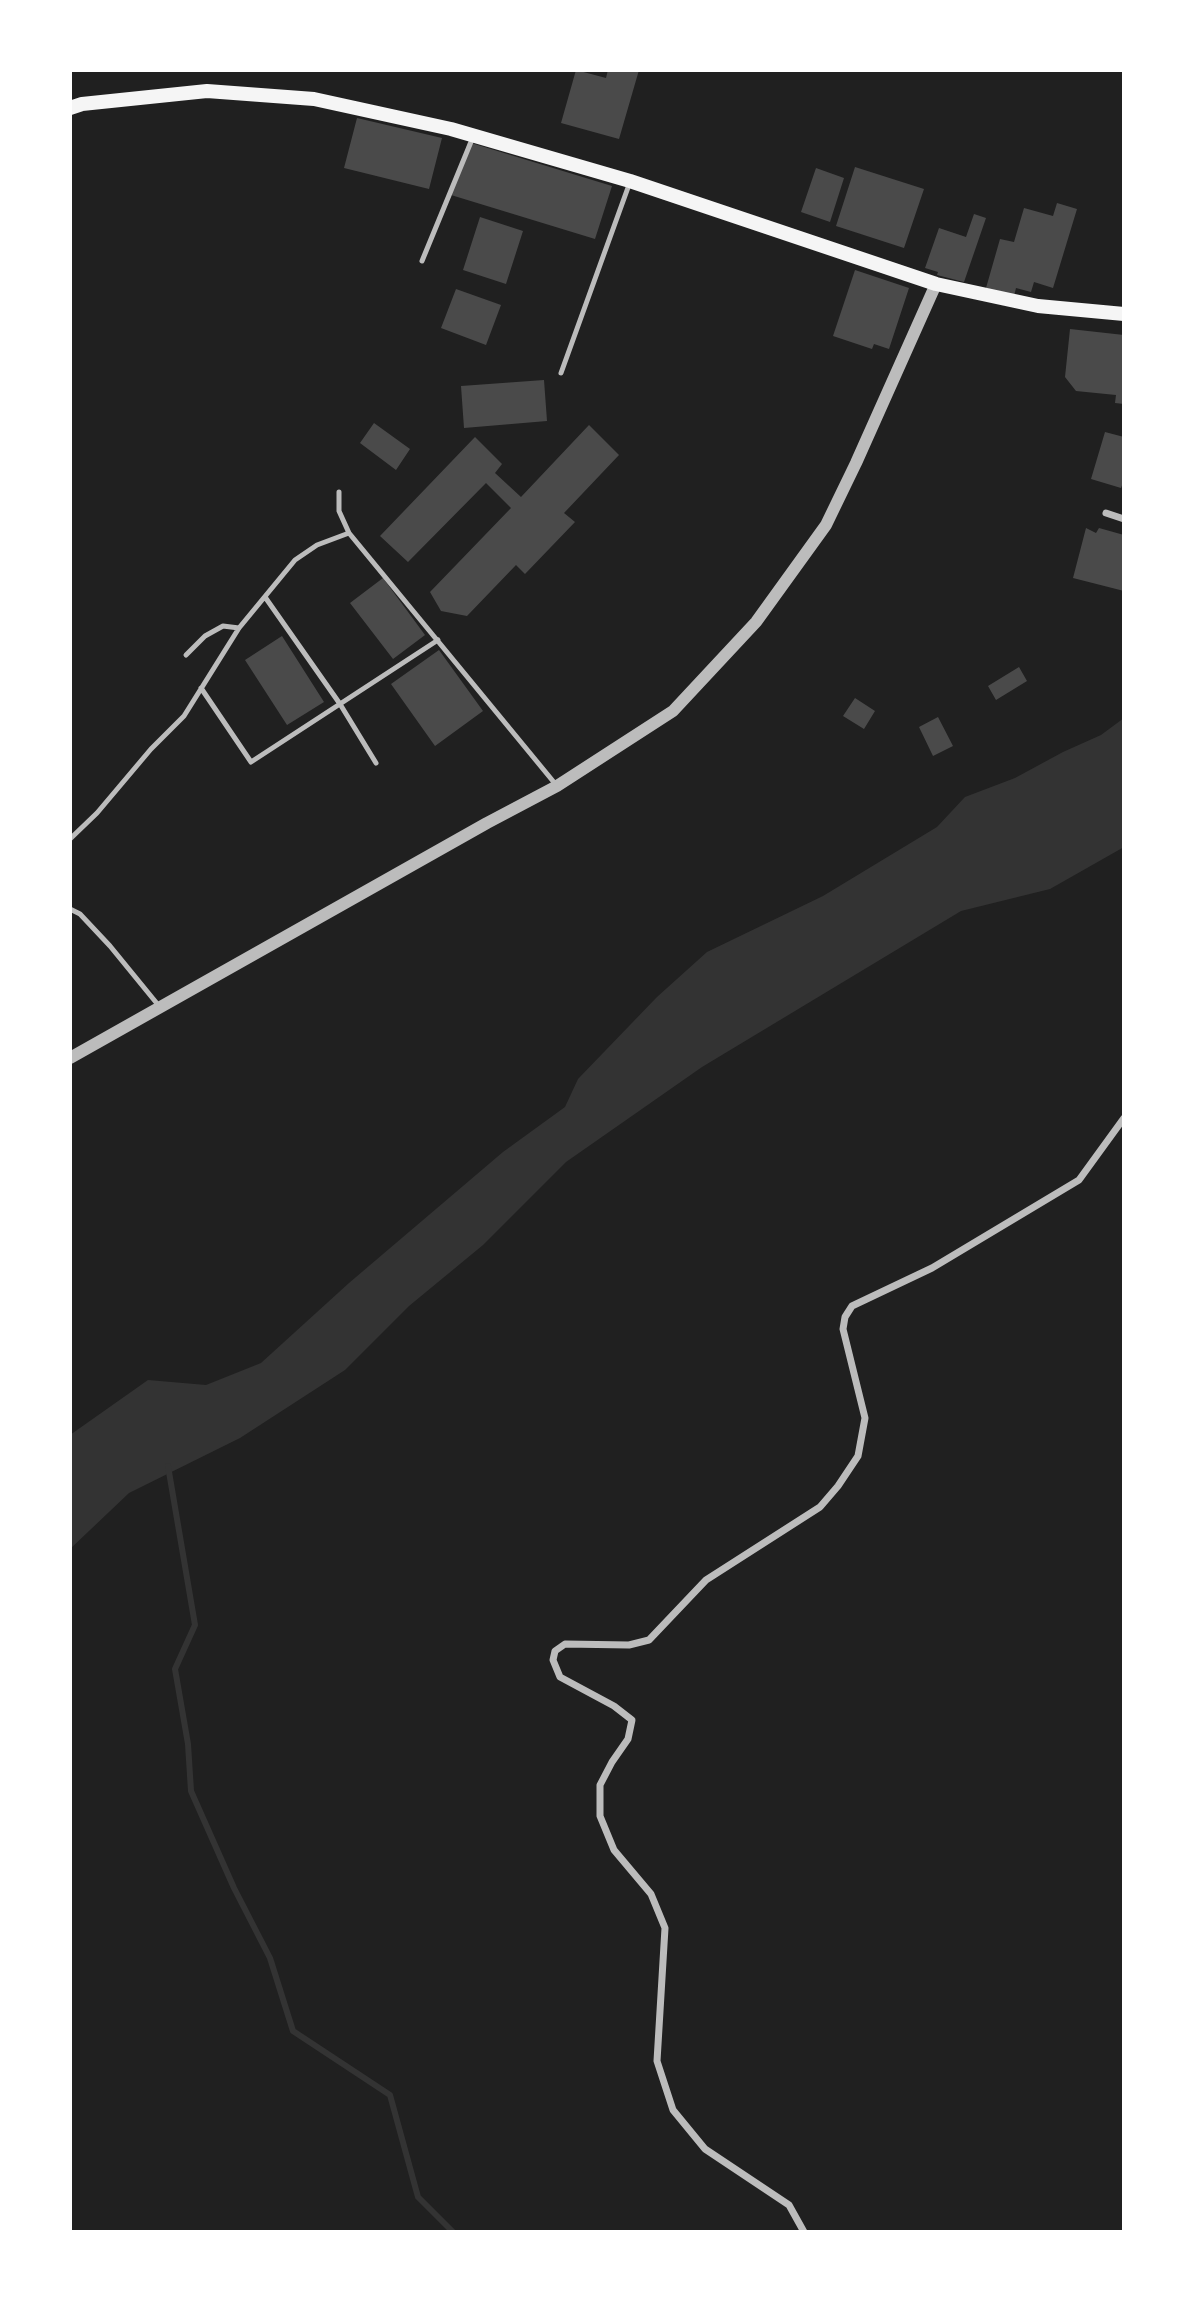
<!DOCTYPE html>
<html>
<head>
<meta charset="utf-8">
<style>
	body { margin:0 }
	#map { position:relative; width:1194px; height:2302px; overflow:hidden; background:#111; font-family:Overpass,sans-serif }
	canvas { display:block }
	.frame { position:absolute; inset:0; border:72px solid #fff; pointer-events:none }
</style>
</head>
<body>
<div id="map">
<canvas width="1194" height="2302"></canvas>
<div class="frame"></div>
</div>
<script>
const context = document.querySelector('canvas').getContext('2d');
context.lineJoin = 'round';
function fillPath(path, color) { context.fillStyle = color; context.fill(path, 'evenodd'); }
const poly = rows => new Path2D(rows.map(r => 'M' + r).join(''));
function stroke(path, color, width, dash) { context.strokeStyle = color; context.lineWidth = width; context.lineCap = dash ? 'butt' : 'round'; context.setLineDash(dash || []); context.stroke(path); }
fillPath(poly([
	[70,70,1124,70,1124,2232,70,2232]
]), '#202020');
fillPath(poly([
	[1124,718,1124,847,1050,889,961,911,702,1067,566,1162,483,1245,409,1306,345,1370,240,1438,129,1493,70,1549,70,1435,148,1380,206,1385,261,1363,349,1283,503,1152,565,1107,578,1079,657,997,707,952,823,896,937,827,965,797,1015,778,1063,752,1101,735]
]), '#333');
stroke(poly([
	[168,1466,195,1625,175,1669,188,1744,191,1791,234,1888,270,1958,293,2031,390,2095,418,2197,453,2232]
]), '#333', 6);
fillPath(poly([
	[576,70,606,78,608,70,639,70,619,139,561,123],
	[357,118,442,138,429,189,344,168],
	[468,142,612,186,595,239,451,195],
	[855,167,924,189,904,248,836,226],
	[816,168,844,178,830,222,801,212],
	[1057,203,1077,209,1053,288,1034,282,1031,292,1016,288,1014,296,986,288,1000,239,1014,242,1024,208,1053,216],
	[974,214,986,218,964,282,937,275,938,272,925,268,939,228,966,237],
	[480,217,523,231,506,284,463,270],
	[855,270,909,288,889,349,874,344,872,349,833,336],
	[456,289,501,305,486,345,441,328],
	[1070,329,1124,335,1124,404,1115,403,1116,395,1076,391,1065,377],
	[544,380,547,421,464,428,461,386],
	[374,423,410,449,396,470,360,443],
	[589,425,619,455,564,513,575,522,525,574,516,565,467,616,441,611,430,592,511,508,486,483,408,562,380,536,475,437,502,464,495,473,521,497],
	[1105,432,1124,437,1124,480,1121,488,1091,479],
	[1086,528,1096,533,1099,528,1124,535,1124,591,1073,578],
	[383,578,425,635,393,659,350,603],
	[282,636,324,702,287,725,245,660],
	[439,650,483,711,435,746,391,684],
	[1019,667,1027,681,996,700,988,686],
	[855,698,875,711,864,729,843,716],
	[938,717,953,746,933,756,919,727]
]), '#4a4a4a');
stroke(poly([
	[422,261,473,137],
	[561,373,630,182],
	[339,492,339,511,349,533],
	[265,597,340,704,376,763],
	[186,655,205,636,223,626,239,628],
	[201,688,251,762,438,640],
	[70,839,97,813,151,749,184,716,239,628,295,560,317,545,349,533,557,786],
	[70,909,80,914,110,946,159,1006]
]), '#bcbcbc', 5);
stroke(poly([
	[1106,513,1124,519],
	[804,2232,789,2205,705,2149,673,2110,657,2061,665,1928,651,1894,614,1850,600,1816,600,1785,612,1762,628,1739,632,1720,614,1706,560,1677,553,1660,555,1651,565,1644,629,1645,649,1640,706,1580,820,1507,838,1486,858,1456,865,1418,843,1329,845,1317,852,1306,932,1268,1079,1180,1124,1118]
]), '#bcbcbc', 7);
stroke(poly([
	[70,1058,487,823,557,786,673,711,756,622,826,525,856,463,936,284]
]), '#bcbcbc', 12);
stroke(poly([
	[70,108,82,104,207,91,314,99,451,129,630,181,936,284,1038,306,1124,314]
]), '#f5f5f5', 14);
</script>
</body>
</html>
